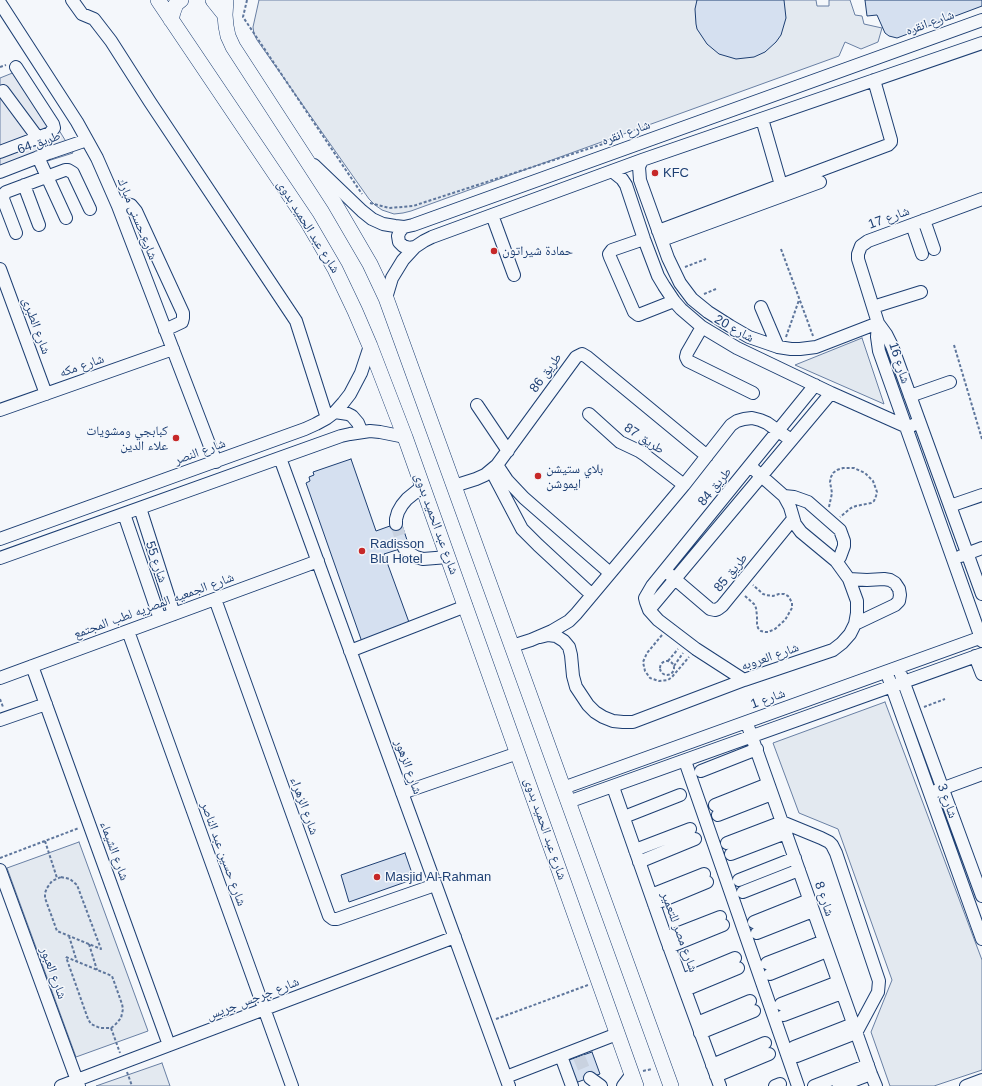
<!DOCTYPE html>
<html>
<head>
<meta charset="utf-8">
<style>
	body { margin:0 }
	canvas { display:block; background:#f4f7fb }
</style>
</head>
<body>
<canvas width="982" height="1086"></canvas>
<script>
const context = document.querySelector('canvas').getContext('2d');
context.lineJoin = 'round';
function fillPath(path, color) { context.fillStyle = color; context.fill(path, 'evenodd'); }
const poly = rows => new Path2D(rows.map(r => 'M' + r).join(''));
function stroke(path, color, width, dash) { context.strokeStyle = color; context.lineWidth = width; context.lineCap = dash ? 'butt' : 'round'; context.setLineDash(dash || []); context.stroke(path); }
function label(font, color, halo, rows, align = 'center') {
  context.font = font + ' Arial,"Noto Naskh Arabic",sans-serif'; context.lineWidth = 3; context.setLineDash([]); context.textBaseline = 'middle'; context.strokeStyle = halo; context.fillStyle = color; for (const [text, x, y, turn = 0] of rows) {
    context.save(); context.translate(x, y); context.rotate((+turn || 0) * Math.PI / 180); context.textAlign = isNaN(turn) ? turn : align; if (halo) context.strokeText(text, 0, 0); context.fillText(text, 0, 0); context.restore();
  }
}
const green = poly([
	[259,0,816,0,817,6,829,6,829,0,850,0,855,15,862,16,864,24,882,28,878,42,861,49,845,42,839,56,411,211,403,213,394,214,382,210,375,205,369,199,257,40,254,34,253,27,259,0],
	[862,338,884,404,795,365,862,338],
	[885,702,982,960,982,1070,934,1086,890,1086,871,1032,892,980,838,829,799,813,773,743,885,702],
	[79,842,148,1031,76,1057,7,868,79,842],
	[162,1063,170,1086,96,1086,162,1063]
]);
fillPath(green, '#e3e9f0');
stroke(green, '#687fa3', 1);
const parking = poly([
	[15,72,35,91,73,153,0,176,0,78,15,72]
]);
fillPath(parking, '#e3e8f0');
stroke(parking, '#687fa3', 1);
const building = poly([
	[697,0,784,0,786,18,781,35,776,42,765,52,754,57,736,59,719,54,707,44,697,29,696,24,695,9,697,0],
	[865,0,982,0,982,6,897,38,889,36,885,33,877,15,867,16,865,0],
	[351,459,376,531,401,522,409,546,384,554,410,625,362,642,306,483,310,481,309,477,314,475,313,472,351,459],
	[405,853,414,879,349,902,341,875,405,853],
	[592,1052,600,1074,575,1083,566,1061,592,1052]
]);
fillPath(building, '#d5e0f0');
stroke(building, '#1d3f73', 1);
stroke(poly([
	[396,524,404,548],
	[579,1057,584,1069,590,1078]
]), '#c9d2e0', 12, [12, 6]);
const minor = poly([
	[72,0,82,14,94,19,111,41,150,102,296,321,327,418],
	[0,3,77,122,97,158,118,206,216,462],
	[3,91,49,153],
	[762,119,781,185],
	[0,152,50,133,54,128,53,124,16,67],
	[38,157,66,218],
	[642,160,639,167,640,180,668,258,680,283,692,299,708,312,730,326,749,337,778,347,791,349,800,349,816,347,878,323],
	[314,165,362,211,372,219,383,224,395,226,404,227,413,225,982,20],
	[612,171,622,179,626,185,644,239,658,276,664,286,674,301,681,309,702,327,737,348,831,393,905,426,911,426,917,423,919,421],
	[0,172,49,153,87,140],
	[24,185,39,225],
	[982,199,868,241,861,246,858,254,858,259,878,323,886,334,892,346,982,594],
	[118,206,127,204,131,205,136,211,183,313,183,318,182,322,165,330],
	[492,215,514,275],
	[924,220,934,249],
	[912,225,922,254],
	[404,227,400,231,398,236,399,242,403,246,409,248,415,247],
	[658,231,888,145,891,142,891,140,874,80],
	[16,233,3,199,4,194,6,192,65,170,68,170,73,173,90,209],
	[644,239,612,250,609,254,610,257,634,312,638,315,641,314,674,301],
	[662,240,820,182],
	[0,269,46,394],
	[386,298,392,278,403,260,415,247,424,241,432,237,642,160,982,43],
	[761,307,778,347],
	[873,307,921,292],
	[878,323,877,337,879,351,982,641],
	[702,327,687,353,686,357,688,361,753,393],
	[910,396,950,382],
	[477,405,508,451],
	[0,410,173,349],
	[335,412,348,414,352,416,358,423,360,428,359,432],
	[589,414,620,442,639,451,645,455,684,485],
	[280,458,509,1086],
	[497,465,507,480,524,498,610,573],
	[491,470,522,529,538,545,592,595],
	[454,486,476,479,485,475,497,465,576,357,582,354,587,357,707,456],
	[784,496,794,497,808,502,840,530,844,541,844,546,840,557,836,561],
	[950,506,982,495],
	[140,508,174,614],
	[124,514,160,619],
	[396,524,396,519,398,512,402,505,407,499,423,486],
	[0,539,305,429,316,424,327,418,335,412,343,403,350,394,361,373,370,346],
	[404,548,409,553,416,557,423,559,448,557],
	[961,556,982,548],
	[0,558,341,436,350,434,370,431,380,432,405,437],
	[669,574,710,609,715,610,718,609,722,606,793,519],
	[849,579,867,580,884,579,890,580,895,583,899,589,900,595,899,601,895,605,855,624],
	[215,599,329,916,333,919,337,919,435,885],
	[649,610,831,393],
	[128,631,292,1086],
	[540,637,548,635,556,636,564,641,569,647,571,655,573,676,576,687,588,705,595,712,603,717,613,721,623,722,633,722,744,680,833,650,842,643,850,634,855,624,857,613,857,601,849,579,836,561,801,532,795,524,790,507,784,496,750,466],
	[512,646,531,640,552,631,569,621,576,614,684,485,731,425,737,421,744,419,752,418,760,420,767,423,791,440],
	[350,651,466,606],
	[975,656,982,674],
	[32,666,169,1045],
	[901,675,982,896],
	[0,678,318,561],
	[889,679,982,939],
	[744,680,696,649,658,620,649,610,646,602,645,598,652,586,815,385],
	[0,720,46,704],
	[749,729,871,1074,876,1086],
	[685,761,798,1086],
	[701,771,757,749],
	[613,787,666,938,720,1086],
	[563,788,982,637],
	[936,791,982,774],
	[402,793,518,753],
	[568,802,982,654],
	[715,805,768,784],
	[718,815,772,794],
	[624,817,680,795],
	[727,843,782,822,821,838,829,842,832,845,836,853,879,981,878,992,856,1033,797,1056],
	[635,850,690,829],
	[731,854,786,833],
	[639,862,695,839],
	[0,870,79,1086],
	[739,880,795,858],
	[743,892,799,870],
	[651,895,704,874],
	[654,904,707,882],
	[754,922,809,900],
	[757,933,813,911],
	[666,938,720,917],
	[669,947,723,925],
	[767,963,824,941],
	[770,974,827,951],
	[682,980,735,958],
	[685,990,738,968],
	[781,1004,838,982],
	[784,1015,842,993],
	[697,1023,750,1001],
	[700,1033,754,1011],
	[794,1047,853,1024],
	[561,1056,572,1086],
	[712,1065,765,1043],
	[716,1076,769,1054],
	[506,1077,617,1034],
	[590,1078,601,1086],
	[61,1086,455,937],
	[623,1086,632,1074],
	[775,1086,780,1084],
	[814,1086,868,1065],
	[839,1086,871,1074],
	[966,1086,982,1080]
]);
const major = poly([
	[158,0,307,221,335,269,355,311,370,346,405,437,636,1086],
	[213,0,225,15],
	[226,0,225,15,226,26,228,36,233,47,335,204,370,264,386,298,671,1086],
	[171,20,173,12,176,4,181,0]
]);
stroke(minor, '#1d3f73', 14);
stroke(major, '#1d3f73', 16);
stroke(poly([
	[247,0,243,17,362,194],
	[0,67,6,65],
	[370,203,389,208,413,206,603,144],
	[781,249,813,336],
	[685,267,706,259],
	[704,294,716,289],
	[786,337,799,300],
	[954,345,982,439],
	[829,507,832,493,830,482,831,477,833,473,837,470,843,468,854,468,865,473,873,481,877,492,876,496,874,501,871,503,856,506,851,508,840,517],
	[745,596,754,604,756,608,757,616,757,624,758,628,761,631,765,632,768,632,775,629,785,620,792,608,792,603,790,599,788,596,784,594,779,594,773,596,766,595,763,594,753,585],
	[662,635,647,653,643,662,645,671,650,678,659,681,668,680,672,677,689,657],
	[668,661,678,649],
	'660 668a7 7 0 1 1 14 0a7 7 0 1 1-14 0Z',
	[674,666,683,653],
	[0,699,3,707],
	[924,707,945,699],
	[45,841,57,878],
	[0,858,79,828],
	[61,877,70,879,77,885,101,949,57,931,45,898,45,893,47,888,52,881,61,877],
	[69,936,77,962],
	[89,944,97,970],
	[66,957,112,976,122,1004,123,1009,121,1018,115,1025,111,1028,100,1028,91,1024,88,1019,66,957],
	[496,1019,588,985],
	[111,1028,120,1053],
	[643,1071,652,1069],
	[127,1072,132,1086]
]), '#5e769c', 2, [3, 2]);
stroke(minor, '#f4f7fb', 12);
stroke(major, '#f4f7fb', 15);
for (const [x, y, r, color] of [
	[655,173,4,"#c62828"],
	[494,251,4,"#c62828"],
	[176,438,4,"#c62828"],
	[538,476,4,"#c62828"],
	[362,551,4,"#c62828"],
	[377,877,4,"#c62828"]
]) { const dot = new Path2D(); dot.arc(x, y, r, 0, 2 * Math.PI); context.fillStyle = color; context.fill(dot); stroke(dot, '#f4f7fb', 1.5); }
label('13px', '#1d3f73', '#f4f7fb', [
	["شارع انقره",930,23,-20],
	["شارع انقره",626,133,-20],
	["طريق 64",39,143,-20],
	["شارع 17",889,218,-20],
	["شارع حسنى مبارك",137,219,68],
	["شارع عبد الحميد بدوى",308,227,58],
	["شارع الطبرى",36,326,70],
	["شارع 20",734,329,29],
	["شارع 16",899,363,72],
	["شارع مكه",82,366,-19],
	["طريق 86",546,373,-54],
	["طريق 87",644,439,33],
	["شارع النصر",200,452,-20],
	["طريق 84",715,487,-51],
	["شارع عبد الحميد بدوى",436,524,70],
	["شارع 55",156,562,71],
	["طريق 85",731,573,-51],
	["شارع الجمعيه المصريه لطب المجتمع",154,606,-20],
	["شارع العروبه",770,657,-19],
	["شارع 1",768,699,-20],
	["شارع الزهور",408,767,70],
	["شارع 3",947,801,70],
	["شارع الزهراء",304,806,70],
	["شارع عبد الحميد بدوى",545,829,71],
	["شارع الشيماء",114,851,70],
	["شارع حسين عبد الناصر",223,854,70],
	["شارع 8",824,899,71],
	["شارع مصر للتعمير",679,932,70],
	["شارع العبور",53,973,70],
	["شارع جرجس جريس",253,999,-21]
]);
label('13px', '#1d3f73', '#f4f7fb', [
	["KFC",663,173],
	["حمادة شيراتون",502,251],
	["كبابجي ومشويات",168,431,"right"],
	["علاء الدين",168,446,"right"],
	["بلاي ستيشن",546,469],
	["ايموشن",546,484],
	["Radisson",370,544],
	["Blu Hotel",370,559],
	["Masjid Al-Rahman",385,877]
], 'left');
</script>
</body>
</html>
